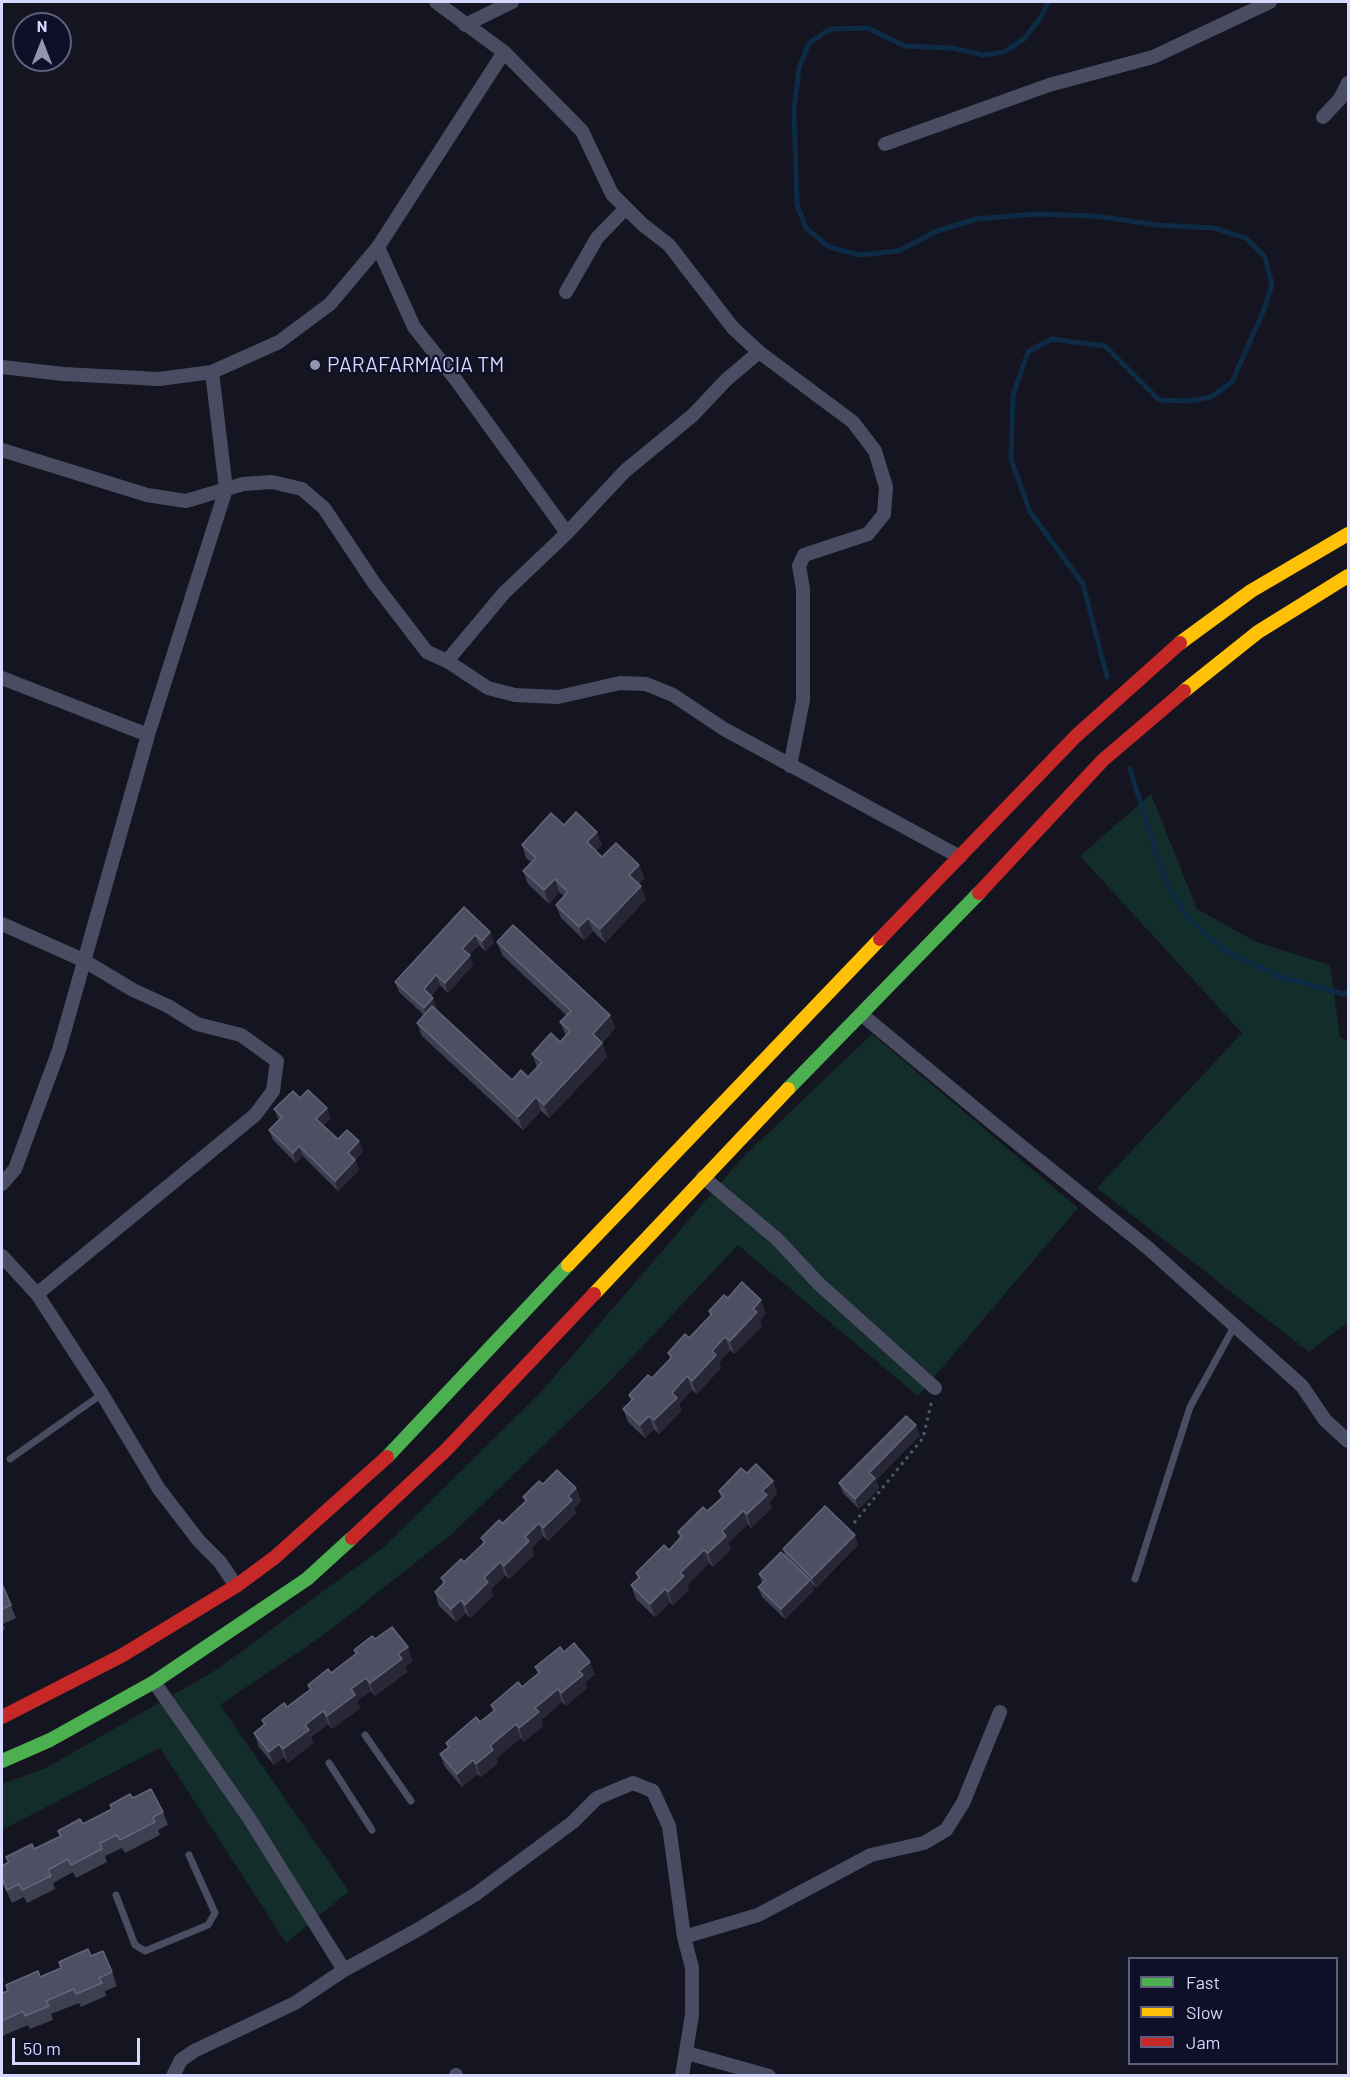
<!DOCTYPE html>
<html>
<head>
<meta charset="utf-8">
<style>
	body { margin:0 }
	#map { position:relative; width:1350px; height:2077px; overflow:hidden; background:#151521; font-family:Barlow,sans-serif }
	canvas { display:block }
	.frame { position:absolute; inset:0; border:3px solid #d5d8ff; pointer-events:none }
	.legend { position:absolute; left:1128px; top:1957px; width:210px; height:108px; box-sizing:border-box; background:#0f0f27; border:2px solid #5e5f7d; margin:0; padding:8px 10px; list-style:none; font-size:18px; color:#d5d8ff }
	.legend li { display:flex; align-items:center; gap:12px; height:30px }
	.legend b { width:30px; border:2px solid #5e5f7d }
	.north { position:absolute; left:12px; top:12px; width:60px; height:60px; box-sizing:border-box; background:#0f0f27; border:2px solid #5e5f7d; border-radius:50%; rotate:0deg; font-size:16px; font-weight:700; line-height:24px; text-align:center; color:#d5d8ff }
	.north::after { content:''; display:block; margin:auto; width:21px; height:27px; background:#9294b1; clip-path:polygon(50% 0,100% 100%,50% 72%,0 100%) }
	.scale { position:absolute; left:12px; top:2038px; width:128px; height:27px; box-sizing:border-box; border:3px solid #d5d8ff; border-top:0; padding-left:8px; font-size:18px; line-height:21px; white-space:nowrap; color:#d5d8ff; -webkit-text-stroke:4px #0f0f27; paint-order:stroke }
</style>
</head>
<body>
<div id="map">
<canvas width="1350" height="2077"></canvas>
<div class="frame"></div>
<ul class="legend">
<li><b style="height:8px;background:#4caf50"></b>Fast</li>
<li><b style="height:8px;background:#ffc107"></b>Slow</li>
<li><b style="height:8px;background:#c62828"></b>Jam</li>
</ul>
<div class="north">N</div>
<div class="scale">50 m</div>
</div>
<script>
const context = document.querySelector('canvas').getContext('2d');
context.lineJoin = 'round';
function fillPath(path, color) { context.fillStyle = color; context.fill(path, 'evenodd'); }
const poly = rows => new Path2D(rows.map(r => 'M' + r).join(''));
function stroke(path, color, width, dash) { context.strokeStyle = color; context.lineWidth = width; context.lineCap = dash ? 'butt' : 'round'; context.setLineDash(dash || []); context.stroke(path); }
function label(font, color, halo, rows, align = 'center') {
  context.font = font + ' Barlow,sans-serif'; context.lineWidth = 4.5; context.setLineDash([]); context.textBaseline = 'middle'; context.strokeStyle = halo; context.fillStyle = color; for (const [text, x, y, turn = 0] of rows) {
    context.save(); context.translate(x, y); context.rotate((+turn || 0) * Math.PI / 180); context.textAlign = isNaN(turn) ? turn : align; if (halo) context.strokeText(text, 0, 0); context.fillText(text, 0, 0); context.restore();
  }
}
fillPath(poly([
	[1151,794,1197,909,1256,942,1330,965,1340,1037,1348,1042,1348,1322,1309,1352,1097,1188,1242,1033,1080,856],
	[872,1034,1078,1208,918,1396,738,1245,608,1383,453,1533,325,1634,220,1705,349,1891,286,1943,160,1748,2,1830,2,1784,46,1768,213,1672,385,1546,542,1391,743,1157]
]), '#122d2a');
stroke(poly([
	[1048,2,1041,17,1024,39,1004,52,984,55,952,48,905,46,868,28,830,29,809,43,799,68,794,110,797,205,806,228,829,247,859,255,898,251,937,231,976,219,1036,214,1095,216,1157,225,1214,228,1246,238,1265,257,1272,285,1263,312,1232,382,1211,397,1190,401,1159,400,1105,346,1051,339,1028,352,1013,395,1011,459,1030,512,1083,584,1107,677],
	[1130,769,1164,878,1186,916,1221,948,1278,976,1343,994,1348,993]
]), '#0d2b45', 5);
stroke(poly([
	[854,1523,923,1438,932,1400]
]), '#495c65', 3, [3, 4.5]);
stroke(poly([
	[10,1459,102,1394],
	[1135,1579,1190,1407,1234,1327],
	[365,1735,411,1801],
	[329,1763,372,1830],
	[116,1895,135,1945,145,1951,208,1925,215,1913,189,1855]
]), '#4a4d62', 7);
stroke(poly([
	[436,2,504,52,582,131,612,194,642,224,669,245,733,328,759,352,853,422,875,451,886,487,884,514,868,534,804,555,799,566,803,589,803,700,790,766],
	[465,25,512,2],
	[1323,117,1340,99,1348,83],
	[885,144,1049,85,1153,57,1270,2],
	[378,247,414,327,456,380,567,533],
	[566,292,597,238,625,209],
	[2,367,63,374,159,379,212,372,279,342,330,304,378,247,504,52],
	[2,450,147,495,186,501,243,484,272,482,302,489,324,508,374,583,427,652,447,661,488,688,515,695,558,697,620,683,646,684,673,695,724,729,960,857],
	[447,661,504,593,567,533,625,471,693,415,726,380,759,352],
	[2,678,148,735],
	[2,924,83,960,133,990,168,1006,197,1024,241,1035,277,1061,273,1091,255,1115,37,1294],
	[861,1014,1000,1129,1148,1248,1302,1386,1325,1420,1348,1441],
	[703,1177,777,1239,819,1284,935,1388],
	[2,1184,15,1169,59,1050,148,735,226,489,212,372],
	[2,1256,37,1294,102,1394,159,1489,199,1541,220,1562,236,1586],
	[154,1682,249,1818,344,1970,419,1929,476,1894,573,1822,597,1798,633,1783,653,1791,669,1826,684,1937,692,1968,692,2015,682,2076],
	[684,1937,758,1915,871,1855,924,1843,946,1830,963,1803,1000,1712],
	[687,2053,769,2076],
	[173,2076,181,2060,194,2051,295,2003,344,1970],
	[456,2076,456,2075]
]), '#4a4d62', 14);
stroke(poly([
	[788,1089,979,893],
	[387,1457,568,1265],
	[2,1761,50,1740,154,1682,307,1579,352,1538]
]), '#4caf50', 14);
stroke(poly([
	[1180,643,1251,591,1348,534],
	[1184,691,1258,632,1348,576],
	[568,1265,880,939],
	[594,1294,788,1089]
]), '#ffc107', 14);
stroke(poly([
	[979,893,1103,760,1184,691],
	[880,939,1076,736,1180,643],
	[352,1538,446,1450,594,1294],
	[2,1717,121,1656,236,1586,274,1558,387,1457]
]), '#c62828', 14);
fillPath(poly([
	[564,825,602,845,596,851,602,857,639,865,644,878,639,884,646,899,605,943,593,931,584,940,561,918,556,905,564,896,559,892,549,904,528,884,523,871,531,862,526,858,522,845],
	[464,907,490,932,494,942,485,951,479,945,469,955,473,965,448,993,440,985,431,996,437,1008,435,1009,512,1080,528,1077,537,1067,532,1054,560,1042,566,1036,560,1022,566,1015,502,955,497,942,610,1015,615,1028,602,1043,607,1057,549,1118,541,1111,523,1130,422,1036,417,1023,424,1015,399,992,395,982],
	[300,1098,331,1118,323,1125,338,1139,363,1151,355,1160,359,1170,338,1191,303,1156,296,1163,273,1140,269,1130,279,1121,274,1109],
	[728,1298,766,1313,760,1320,762,1326,734,1354,730,1350,719,1362,721,1368,697,1394,692,1390,679,1404,681,1411,659,1434,654,1429,645,1438,628,1422,623,1409,631,1401,629,1395,652,1378,670,1359,668,1353,689,1338,710,1316,709,1311],
	[920,1435,876,1480,879,1488,859,1509,843,1493,839,1483],
	[747,1473,773,1481,777,1494,769,1502,772,1508,751,1528,748,1524,728,1543,731,1549,713,1567,709,1563,687,1585,689,1590,673,1605,670,1602,655,1617,636,1599,631,1585,638,1579,636,1573,669,1550,680,1539,678,1532,707,1511,721,1498,719,1491],
	[543,1484,576,1488,581,1501,574,1508,576,1513,548,1541,543,1536,532,1548,534,1555,509,1579,505,1575,491,1589,493,1596,470,1618,465,1613,456,1622,439,1606,435,1592,443,1584,441,1578,464,1562,484,1544,481,1538,503,1523,525,1502,523,1497],
	[858,1545,816,1588,811,1583,814,1590,785,1619,762,1597,758,1587,762,1583,759,1574,785,1555,783,1549],
	[2,1584,16,1618,3,1624,5,1629,2,1631],
	[375,1639,408,1647,412,1661,405,1667,407,1672,375,1696,371,1691,357,1701,360,1708,332,1729,328,1724,311,1737,313,1743,288,1763,284,1757,274,1765,259,1747,254,1733,264,1726,262,1720,287,1707,310,1690,308,1685,331,1673,356,1654,354,1650],
	[564,1652,590,1662,595,1675,585,1682,587,1688,566,1706,562,1702,541,1720,543,1726,524,1742,521,1738,496,1758,498,1763,481,1777,478,1774,462,1787,445,1767,440,1754,448,1748,446,1743,480,1722,493,1711,491,1705,522,1687,538,1674,535,1667],
	[133,1798,163,1812,168,1825,158,1830,160,1835,125,1853,122,1848,105,1856,107,1862,76,1878,73,1872,53,1883,55,1889,27,1903,24,1897,12,1903,2,1882,2,1866,8,1862,6,1857,34,1849,60,1836,58,1831,83,1824],
	[91,1956,112,1972,117,1986,105,1991,106,1996,81,2007,79,2003,51,2014,53,2020,30,2029,28,2025,2,2036,2,1993]
]), '#3e3f50');
fillPath(poly([
	[597,832,602,845,592,856,587,842],
	[639,865,644,878,634,889,629,875],
	[555,879,559,892,549,904,544,890],
	[641,886,646,899,605,943,600,929],
	[588,918,593,931,584,940,579,927],
	[490,932,494,942,485,951,482,941],
	[475,935,479,945,466,959,462,949],
	[470,955,473,965,448,993,445,983],
	[436,975,440,985,427,999,424,989],
	[433,998,437,1008,428,1018,424,1008],
	[610,1015,615,1028,597,1047,593,1034],
	[602,1043,607,1057,549,1118,544,1105],
	[536,1097,541,1111,523,1130,518,1117],
	[327,1108,331,1118,320,1129,316,1119],
	[359,1141,363,1151,351,1163,348,1153],
	[299,1146,303,1156,296,1163,293,1153],
	[355,1160,359,1170,338,1191,335,1181],
	[761,1300,766,1313,760,1320,762,1326,734,1354,730,1341,753,1309],
	[725,1337,730,1350,719,1362,721,1368,697,1394,692,1381,712,1351],
	[687,1376,692,1390,679,1404,681,1411,659,1434,654,1420,672,1393],
	[649,1416,654,1429,645,1438,640,1425],
	[916,1425,920,1435,876,1480,879,1488,859,1509,855,1499,869,1473],
	[773,1481,777,1494,769,1502,772,1508,751,1528,747,1514,762,1491],
	[576,1488,581,1501,574,1508,576,1513,548,1541,543,1528,568,1496],
	[743,1511,748,1524,728,1543,731,1549,713,1567,708,1553,722,1531],
	[539,1523,543,1536,532,1548,534,1555,509,1579,504,1566,525,1537],
	[855,1535,858,1545,816,1588,812,1578],
	[704,1550,709,1563,687,1585,689,1590,673,1605,668,1592,680,1573],
	[500,1562,505,1575,491,1589,493,1596,470,1618,465,1605,484,1578],
	[810,1580,814,1590,785,1619,781,1609],
	[665,1589,670,1602,655,1617,650,1604],
	[461,1600,465,1613,456,1622,451,1609],
	[408,1647,412,1661,405,1667,407,1672,375,1696,370,1683,398,1654],
	[590,1662,595,1675,585,1682,587,1688,566,1706,561,1693,579,1671],
	[366,1678,371,1691,357,1701,360,1708,332,1729,327,1716,351,1689],
	[558,1689,562,1702,541,1720,543,1726,524,1742,519,1728,535,1708],
	[323,1711,328,1724,311,1737,313,1743,288,1763,283,1749,305,1725],
	[516,1724,521,1738,496,1758,498,1763,481,1777,476,1764,490,1746],
	[279,1744,284,1757,274,1765,269,1752],
	[473,1760,478,1774,462,1787,457,1774]
]), '#272735');
const building = poly([
	[576,812,597,832,587,842,602,857,616,843,639,865,629,875,641,886,600,929,588,918,579,927,556,905,568,892,555,879,544,890,523,871,536,858,522,845,551,813,564,825,576,812],
	[464,907,490,932,482,941,475,935,462,949,470,955,445,983,436,975,424,989,433,998,424,1008,395,982,464,907],
	[513,925,610,1015,593,1034,602,1043,544,1105,536,1097,518,1117,417,1023,432,1006,512,1080,521,1070,528,1077,542,1062,532,1054,551,1033,560,1042,570,1031,560,1022,571,1011,497,942,513,925],
	[308,1090,327,1108,316,1119,338,1139,347,1130,359,1141,348,1153,355,1160,335,1181,299,1146,293,1153,269,1130,282,1117,274,1109,293,1091,300,1098,308,1090],
	[742,1282,761,1300,753,1309,757,1312,730,1341,725,1337,712,1351,716,1355,692,1381,687,1376,672,1393,677,1398,654,1420,649,1416,640,1425,623,1409,633,1399,629,1395,648,1375,652,1378,672,1357,668,1353,685,1334,689,1338,712,1314,709,1311,724,1295,728,1298,742,1282],
	[906,1416,916,1425,869,1473,875,1478,855,1499,839,1483,906,1416],
	[756,1464,773,1481,762,1491,767,1495,747,1514,743,1511,722,1531,726,1536,708,1553,704,1550,680,1573,684,1576,668,1592,665,1589,650,1604,631,1585,640,1577,636,1573,664,1545,669,1550,682,1536,678,1532,703,1507,707,1511,724,1496,719,1491,741,1468,747,1473,756,1464],
	[557,1470,576,1488,568,1496,572,1500,543,1528,539,1523,525,1537,529,1541,504,1566,500,1562,484,1578,488,1582,465,1605,461,1600,451,1609,435,1592,445,1582,441,1578,461,1559,464,1562,485,1542,481,1538,499,1520,503,1523,527,1500,523,1497,539,1481,543,1484,557,1470],
	[825,1506,855,1535,812,1578,783,1549,825,1506],
	[781,1552,810,1580,781,1609,758,1587,766,1580,759,1574,781,1552],
	[2,1584,11,1605,2,1609,2,1584],
	[392,1627,408,1647,398,1654,402,1659,370,1683,366,1678,351,1689,355,1695,327,1716,323,1711,305,1725,309,1730,283,1749,279,1744,269,1752,254,1733,265,1724,262,1720,284,1703,287,1707,311,1689,308,1685,328,1669,331,1673,357,1653,354,1650,372,1636,375,1639,392,1627],
	[574,1643,590,1662,579,1671,583,1675,561,1693,558,1689,535,1708,539,1712,519,1728,516,1724,490,1746,493,1750,476,1764,473,1760,457,1774,440,1754,449,1747,446,1743,476,1717,480,1722,495,1710,491,1705,518,1682,522,1687,540,1672,535,1667,560,1647,564,1652,574,1643],
	[151,1789,163,1812,153,1817,155,1822,120,1840,117,1835,100,1843,102,1849,71,1865,68,1859,48,1870,51,1876,22,1890,19,1884,7,1890,2,1878,2,1866,9,1862,6,1857,32,1844,34,1849,61,1836,58,1831,80,1819,83,1824,112,1809,110,1805,130,1794,133,1798,151,1789],
	[88,1949,91,1956,103,1951,112,1972,99,1978,102,1983,76,1994,74,1989,46,2001,49,2006,25,2016,23,2011,2,2021,2,1993,8,1991,6,1985,38,1971,40,1977,61,1968,59,1962,88,1949]
]);
fillPath(building, '#4f4f63');
stroke(building, '#64647b', 1.5);
for (const [x, y, r, color] of [
	[315,365,6,"#9294b1"]
]) { const dot = new Path2D(); dot.arc(x, y, r, 0, 2 * Math.PI); context.fillStyle = color; context.fill(dot); stroke(dot, '#0f0f27', 2); }
label('21px', '#d5d8ff', '#0f0f27', [
	["PARAFARMACIA TM",327,365]
], 'left');
</script>
</body>
</html>
